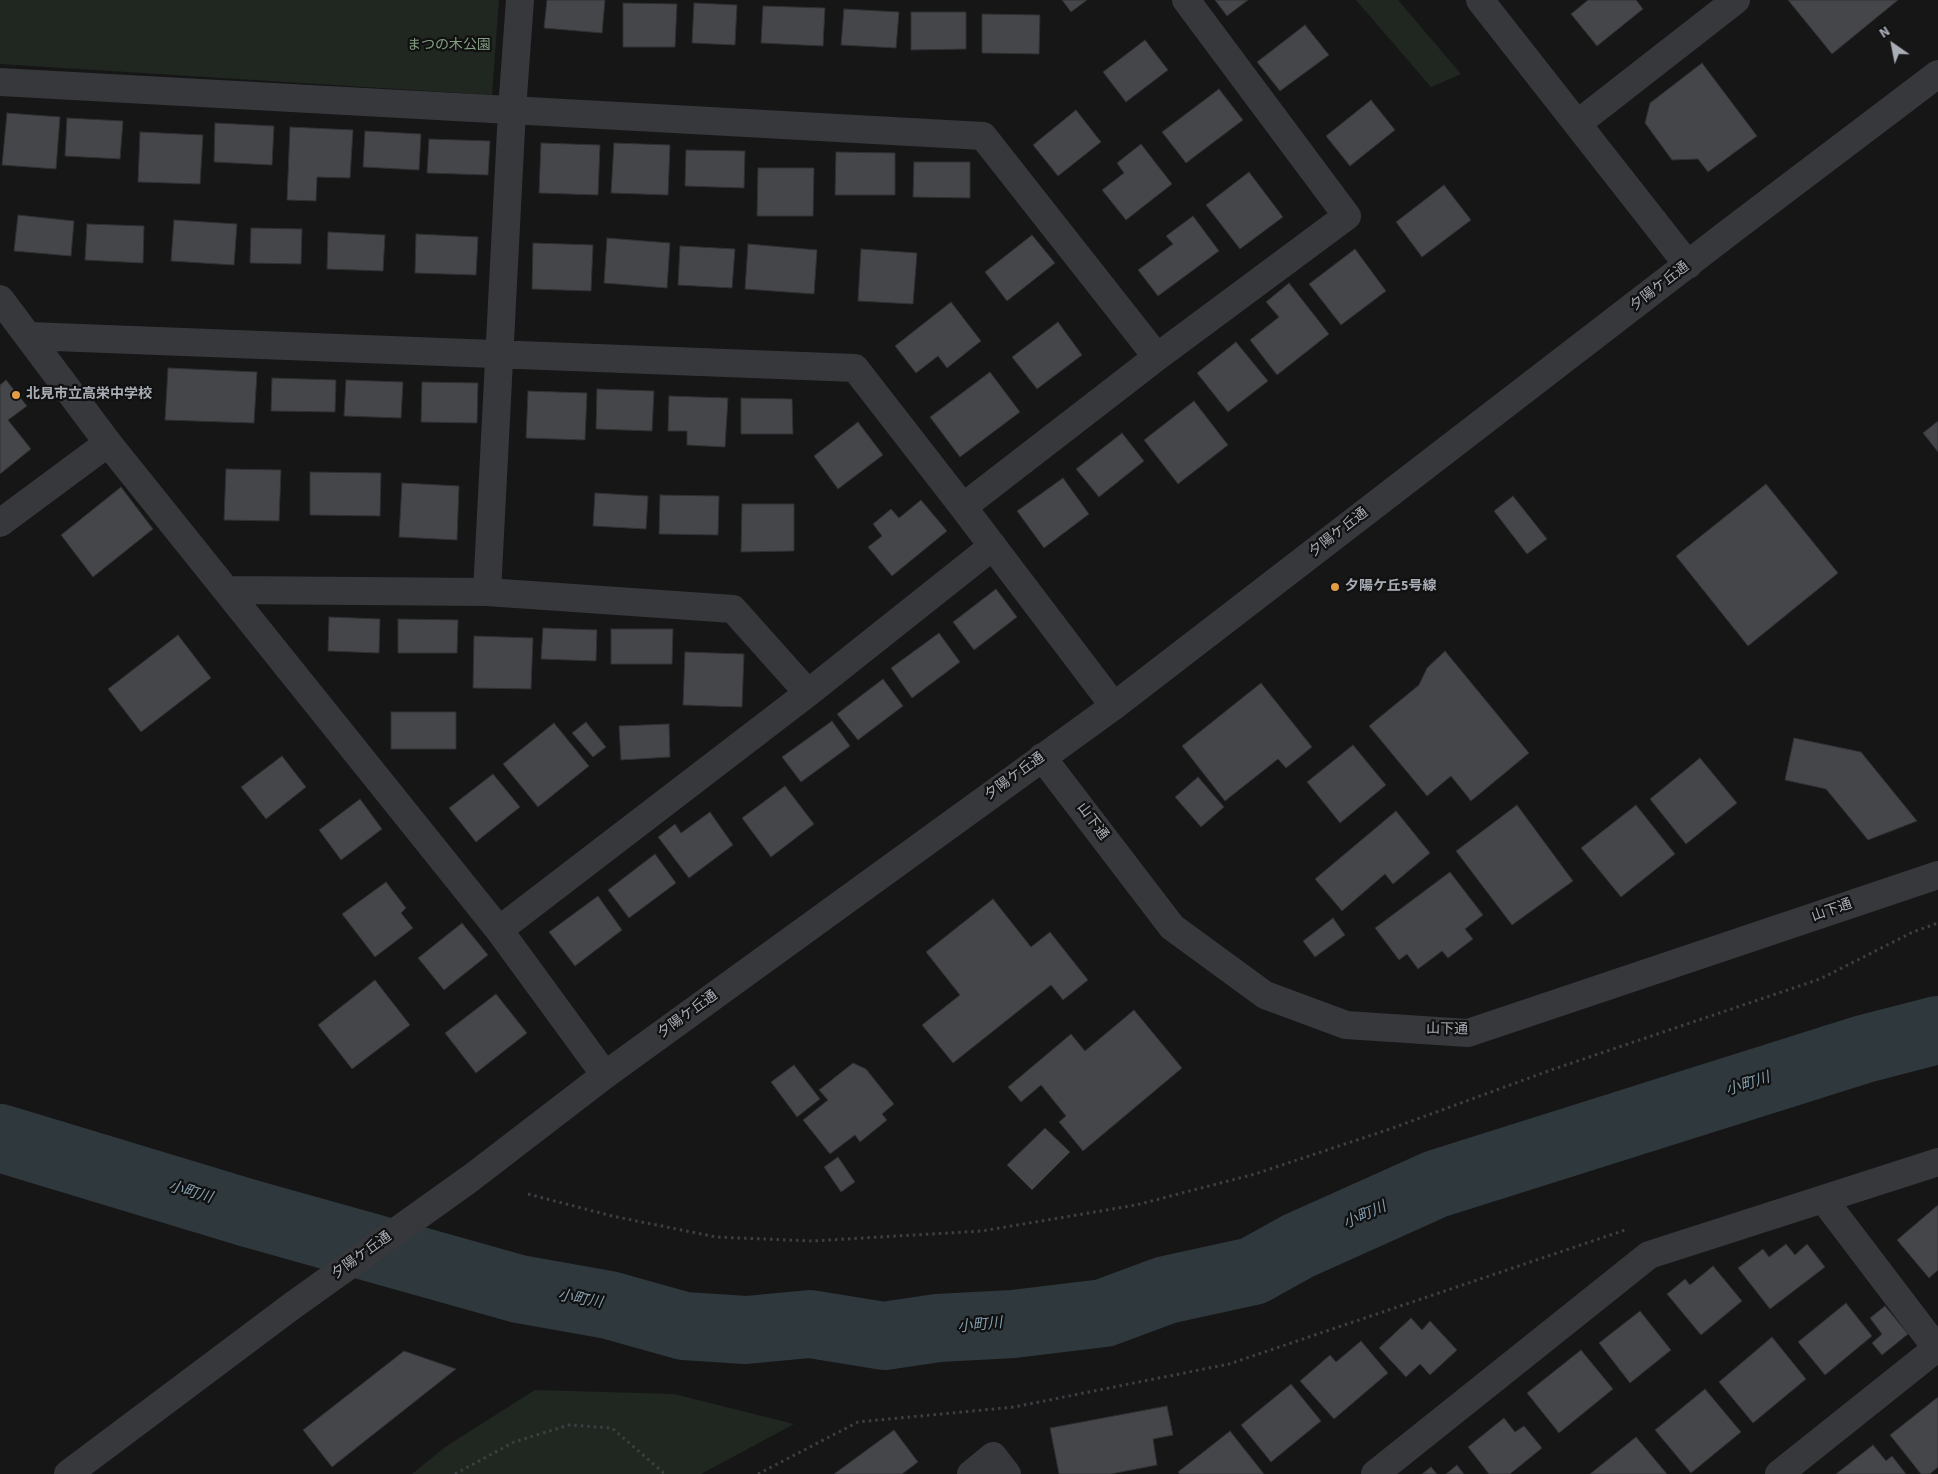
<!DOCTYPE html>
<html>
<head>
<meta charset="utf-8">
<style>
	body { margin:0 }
	#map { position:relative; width:1938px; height:1474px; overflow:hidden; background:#161617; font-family:"Source Sans 3",sans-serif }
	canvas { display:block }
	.north { position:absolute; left:1868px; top:20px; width:50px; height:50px; -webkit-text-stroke:4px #111112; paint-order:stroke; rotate:327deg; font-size:14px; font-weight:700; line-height:20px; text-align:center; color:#a9aeb6 }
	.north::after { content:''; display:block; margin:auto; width:18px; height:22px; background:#a9aeb6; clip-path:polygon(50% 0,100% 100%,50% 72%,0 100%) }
</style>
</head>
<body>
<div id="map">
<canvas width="1938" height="1474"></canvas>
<div class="north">N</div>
</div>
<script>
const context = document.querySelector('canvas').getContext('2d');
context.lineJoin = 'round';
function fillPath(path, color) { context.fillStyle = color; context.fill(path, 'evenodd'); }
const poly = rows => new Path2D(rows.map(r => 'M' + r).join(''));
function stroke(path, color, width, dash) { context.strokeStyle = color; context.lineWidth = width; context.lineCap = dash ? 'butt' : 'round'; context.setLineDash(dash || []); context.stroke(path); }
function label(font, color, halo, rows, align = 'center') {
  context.font = font + ' "Source Sans 3","Noto Sans JP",sans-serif'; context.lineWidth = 4.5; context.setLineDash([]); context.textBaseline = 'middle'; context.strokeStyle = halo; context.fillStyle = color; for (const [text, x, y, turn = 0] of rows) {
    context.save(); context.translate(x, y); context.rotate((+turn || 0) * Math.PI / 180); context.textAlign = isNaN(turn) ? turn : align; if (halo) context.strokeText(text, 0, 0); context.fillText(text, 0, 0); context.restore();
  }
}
fillPath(poly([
	[0,0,499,0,492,95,0,64],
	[1356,0,1398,0,1461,74,1431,87],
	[535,1390,674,1394,794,1424,701,1474,412,1474,445,1447]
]), '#202720');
stroke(poly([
	[0,1138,248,1213,519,1289,609,1305,684,1326,746,1330,810,1324,884,1336,938,1328,1013,1324,1104,1313,1166,1290,1253,1271,1298,1246,1436,1184,1864,1049,1938,1030]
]), '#2f383c', 68);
const building = poly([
	[547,0,605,0,602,33,544,28,547,0],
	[1062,0,1087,0,1071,12,1062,0],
	[1215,0,1248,0,1227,16,1215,0],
	[1588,0,1636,0,1643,9,1597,46,1571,14,1588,0],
	[1788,0,1898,0,1832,54,1788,0],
	[623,3,677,4,675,47,623,47,623,3],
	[694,3,737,5,735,45,692,43,694,3],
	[763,6,825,8,823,46,761,43,763,6],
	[844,9,899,12,896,48,841,45,844,9],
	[911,12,966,12,966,49,911,50,911,12],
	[982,14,1040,15,1039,54,982,53,982,14],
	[1305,25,1329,55,1280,91,1257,62,1305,25],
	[1145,40,1168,70,1126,102,1103,72,1145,40],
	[1702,63,1757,136,1708,172,1698,159,1672,160,1645,123,1650,103,1702,63],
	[1219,89,1243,120,1186,163,1162,132,1219,89],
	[1371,100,1395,130,1350,166,1326,136,1371,100],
	[1076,110,1101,142,1058,176,1033,145,1076,110],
	[7,113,60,117,56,169,2,165,7,113],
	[67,118,123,121,120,159,65,156,67,118],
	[215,123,274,126,272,165,214,162,215,123],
	[290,127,353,130,350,178,317,177,316,201,287,200,290,127],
	[365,131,421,134,419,170,363,167,365,131],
	[140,132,203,135,200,184,138,182,140,132],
	[429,139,490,141,488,175,427,173,429,139],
	[541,143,600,145,598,195,539,193,541,143],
	[614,143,670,145,668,195,611,193,614,143],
	[1141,144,1172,184,1126,220,1102,190,1124,173,1117,163,1141,144],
	[686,150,745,151,744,188,685,186,686,150],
	[836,152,895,153,895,195,835,195,836,152],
	[914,162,970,162,970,198,913,197,914,162],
	[758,168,814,168,813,216,757,216,758,168],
	[1249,172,1283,217,1240,249,1206,205,1249,172],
	[1444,185,1471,220,1422,257,1396,222,1444,185],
	[18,215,74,221,71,256,14,251,18,215],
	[1193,216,1219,251,1158,296,1138,270,1173,244,1166,236,1193,216],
	[174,220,237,224,234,265,171,261,174,220],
	[87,224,144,226,143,263,85,260,87,224],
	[251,228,302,229,301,264,250,263,251,228],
	[328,232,385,235,383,271,327,269,328,232],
	[416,234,478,237,476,275,415,273,416,234],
	[1032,235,1055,263,1007,301,985,272,1032,235],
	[607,238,670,243,667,288,604,283,607,238],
	[533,243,593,245,591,291,532,289,533,243],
	[748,244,817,250,814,294,745,289,748,244],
	[680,246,735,249,732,288,678,285,680,246],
	[861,249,917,253,913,304,858,301,861,249],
	[1355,249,1386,291,1341,325,1309,284,1355,249],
	[1289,283,1329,334,1277,375,1250,340,1279,317,1266,302,1289,283],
	[951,302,981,341,947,368,938,356,916,373,895,346,951,302],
	[1058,322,1082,355,1037,389,1012,357,1058,322],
	[1236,342,1268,381,1228,412,1197,373,1236,342],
	[168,368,257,372,254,423,165,420,168,368],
	[990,372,1020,412,960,457,930,417,990,372],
	[272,378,336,380,335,412,271,411,272,378],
	[6,380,27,406,8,420,31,449,0,474,0,385,6,380],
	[346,380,403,382,401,418,344,416,346,380],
	[422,382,478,383,477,423,421,422,422,382],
	[597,389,654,391,652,431,596,429,597,389],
	[528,391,587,393,585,440,526,438,528,391],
	[669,396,728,398,725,447,687,445,687,431,668,431,669,396],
	[741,398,792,399,793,434,741,434,741,398],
	[1194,401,1228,445,1178,484,1144,440,1194,401],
	[1938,421,1938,452,1923,433,1938,421],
	[858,422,883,455,838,489,814,456,858,422],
	[1122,433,1144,461,1099,497,1076,469,1122,433],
	[226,469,281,470,279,521,224,520,226,469],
	[310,472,381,473,380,516,310,515,310,472],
	[1063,478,1089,514,1044,548,1017,511,1063,478],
	[402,483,459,486,457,540,399,537,402,483],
	[1766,484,1838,573,1748,646,1676,556,1766,484],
	[121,487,153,529,93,577,61,535,121,487],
	[595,493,648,496,646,529,593,526,595,493],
	[660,495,719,496,718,535,659,534,660,495],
	[1513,496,1547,539,1527,554,1494,511,1513,496],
	[921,500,947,531,892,576,868,547,882,536,873,524,891,509,899,518,921,500],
	[742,504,794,504,794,551,741,552,742,504],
	[996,589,1017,617,974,650,953,622,996,589],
	[329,617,380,619,379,653,328,651,329,617],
	[398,619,458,620,457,653,398,653,398,619],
	[543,628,597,630,596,661,541,659,543,628],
	[611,629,673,629,672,664,611,664,611,629],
	[939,633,960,662,912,698,891,668,939,633],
	[178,635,211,678,141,732,108,689,178,635],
	[474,636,533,638,531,689,473,688,474,636],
	[1445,651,1529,753,1471,801,1451,776,1427,796,1369,726,1419,685,1427,668,1445,651],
	[685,652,744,654,742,707,683,705,685,652],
	[883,679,903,706,858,740,837,714,883,679],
	[1261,683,1312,747,1286,768,1278,759,1225,801,1182,746,1261,683],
	[391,712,456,712,456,749,391,749,391,712],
	[832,721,850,746,801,782,782,757,832,721],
	[586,722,606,747,593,757,572,733,586,722],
	[554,723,589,766,538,807,503,764,554,723],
	[669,724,670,757,621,760,619,726,669,724],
	[1794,738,1861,752,1917,821,1868,840,1826,789,1785,780,1794,738],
	[1353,745,1386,785,1340,823,1307,782,1353,745],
	[282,756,306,787,266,819,241,787,282,756],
	[1700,758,1737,803,1686,844,1650,799,1700,758],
	[493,774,520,807,476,842,449,808,493,774],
	[1198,777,1224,807,1201,827,1175,797,1198,777],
	[785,786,814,824,771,857,742,818,785,786],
	[360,799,382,829,341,860,319,830,360,799],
	[1517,805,1573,881,1512,925,1456,851,1517,805],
	[1636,805,1675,854,1621,897,1581,848,1636,805],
	[1396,811,1430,853,1393,884,1385,874,1342,911,1315,879,1396,811],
	[710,812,733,845,689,878,658,837,675,824,681,833,710,812],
	[655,854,676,883,629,918,608,890,655,854],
	[1450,872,1483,915,1465,929,1473,939,1448,958,1442,951,1418,969,1407,954,1399,960,1375,928,1450,872],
	[386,882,406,908,401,913,413,928,375,957,342,914,386,882],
	[598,896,622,930,575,966,549,932,598,896],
	[993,899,1031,947,1050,932,1088,980,1063,1000,1051,985,953,1063,922,1025,960,995,926,952,993,899],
	[1333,918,1345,935,1315,957,1303,941,1333,918],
	[462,923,488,955,444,990,418,958,462,923],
	[375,980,410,1025,352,1069,318,1025,375,980],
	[496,994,527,1033,476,1073,445,1033,496,994],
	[1134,1010,1182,1068,1083,1151,1059,1122,1066,1116,1041,1085,1021,1102,1008,1087,1071,1034,1085,1051,1134,1010],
	[853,1063,866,1069,894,1104,882,1114,887,1120,860,1142,855,1135,830,1154,803,1120,828,1100,819,1090,853,1063],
	[794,1065,820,1099,797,1117,771,1082,794,1065],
	[1045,1128,1070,1152,1032,1190,1007,1165,1045,1128],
	[838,1157,855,1182,841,1192,824,1167,838,1157],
	[1938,1205,1938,1270,1929,1278,1897,1240,1938,1205],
	[1786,1244,1795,1255,1807,1244,1825,1267,1770,1309,1738,1268,1763,1249,1769,1257,1786,1244],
	[1713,1266,1742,1301,1701,1335,1667,1294,1685,1279,1690,1285,1713,1266],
	[1846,1303,1872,1336,1825,1375,1798,1342,1846,1303],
	[1885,1306,1908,1334,1882,1355,1872,1343,1882,1334,1870,1318,1885,1306],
	[1640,1311,1671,1350,1630,1383,1599,1343,1640,1311],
	[1411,1318,1422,1330,1430,1321,1457,1350,1430,1375,1420,1364,1406,1377,1379,1348,1411,1318],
	[1772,1337,1806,1379,1753,1423,1719,1382,1772,1337],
	[1361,1341,1388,1373,1334,1419,1300,1381,1330,1355,1336,1362,1361,1341],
	[1581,1350,1613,1389,1559,1433,1527,1393,1581,1350],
	[404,1351,456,1369,332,1467,303,1430,404,1351],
	[1291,1384,1321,1421,1271,1462,1241,1425,1291,1384],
	[1705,1389,1741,1432,1691,1473,1655,1430,1705,1389],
	[1938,1397,1938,1467,1930,1474,1921,1474,1890,1435,1938,1397],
	[1167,1406,1173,1435,1153,1439,1157,1465,1111,1474,1059,1474,1050,1428,1167,1406],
	[1504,1418,1515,1432,1524,1426,1542,1448,1510,1474,1489,1474,1468,1447,1504,1418],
	[894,1430,918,1462,902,1474,834,1474,894,1430],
	[1230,1431,1264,1474,1180,1474,1178,1472,1230,1431],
	[1636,1437,1667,1474,1590,1474,1636,1437],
	[1873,1445,1886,1461,1892,1456,1906,1474,1836,1474,1873,1445],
	[1457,1465,1464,1474,1446,1474,1457,1465],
	[1431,1467,1437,1474,1422,1474,1431,1467]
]);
fillPath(building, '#45464a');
stroke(building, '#303033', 1);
stroke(poly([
	[528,1194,612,1216,716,1237,812,1241,982,1231,1136,1205,1255,1174,1390,1129,1551,1070,1820,979,1913,932,1938,923],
	[455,1474,514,1442,569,1425,612,1428,665,1474],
	[758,1474,858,1422,1014,1407,1229,1364,1625,1230]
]), '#3d3f43', 3, [2.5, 4]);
stroke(poly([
	[1480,0,1688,265],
	[0,82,983,136,1157,357],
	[1577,124,1736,0],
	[0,299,108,443,499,930,605,1075],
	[29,336,855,368,963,507,1114,706],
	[963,507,1157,357,1347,216,1186,0],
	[0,523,108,443],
	[228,590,487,592,733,609,808,693],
	[487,592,512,110,520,0],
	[499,930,808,693,993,546],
	[1824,1200,1938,1350],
	[971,1474,993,1456,1007,1474],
	[1375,1474,1649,1255,1938,1162],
	[1779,1474,1937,1348]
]), '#37383c', 28);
stroke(poly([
	[1042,757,1172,927,1265,995,1346,1025,1468,1033,1938,875],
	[68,1474,292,1306,471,1178,605,1075,1114,706,1732,230,1938,74]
]), '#37383c', 28);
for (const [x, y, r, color] of [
	[16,395,5,"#e19c44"],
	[1335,587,5,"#e19c44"]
]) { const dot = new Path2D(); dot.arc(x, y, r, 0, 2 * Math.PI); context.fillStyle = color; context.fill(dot); stroke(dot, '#111112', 2); }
label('14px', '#839f82', '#111112', [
	["まつの木公園",449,46]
]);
label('14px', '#a9aeb6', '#111112', [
	["夕陽ケ丘通",1660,287,-38],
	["夕陽ケ丘通",1339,533,-38],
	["夕陽ケ丘通",1015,777,-36],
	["山下通",1092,822,53],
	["山下通",1832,911,-19],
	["夕陽ケ丘通",688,1015,-36],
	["山下通",1447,1030,1],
	["夕陽ケ丘通",362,1256,-36]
]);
label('bold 14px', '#a9aeb6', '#111112', [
	["北見市立高栄中学校",26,395],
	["夕陽ケ丘5号線",1345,587]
], 'left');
label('italic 15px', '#839eae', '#111112', [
	["小町川",1748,1085,-18],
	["小町川",190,1193,16],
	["小町川",1365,1216,-24],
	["小町川",580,1300,10],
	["小町川",980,1326,-6]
]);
</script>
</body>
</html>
